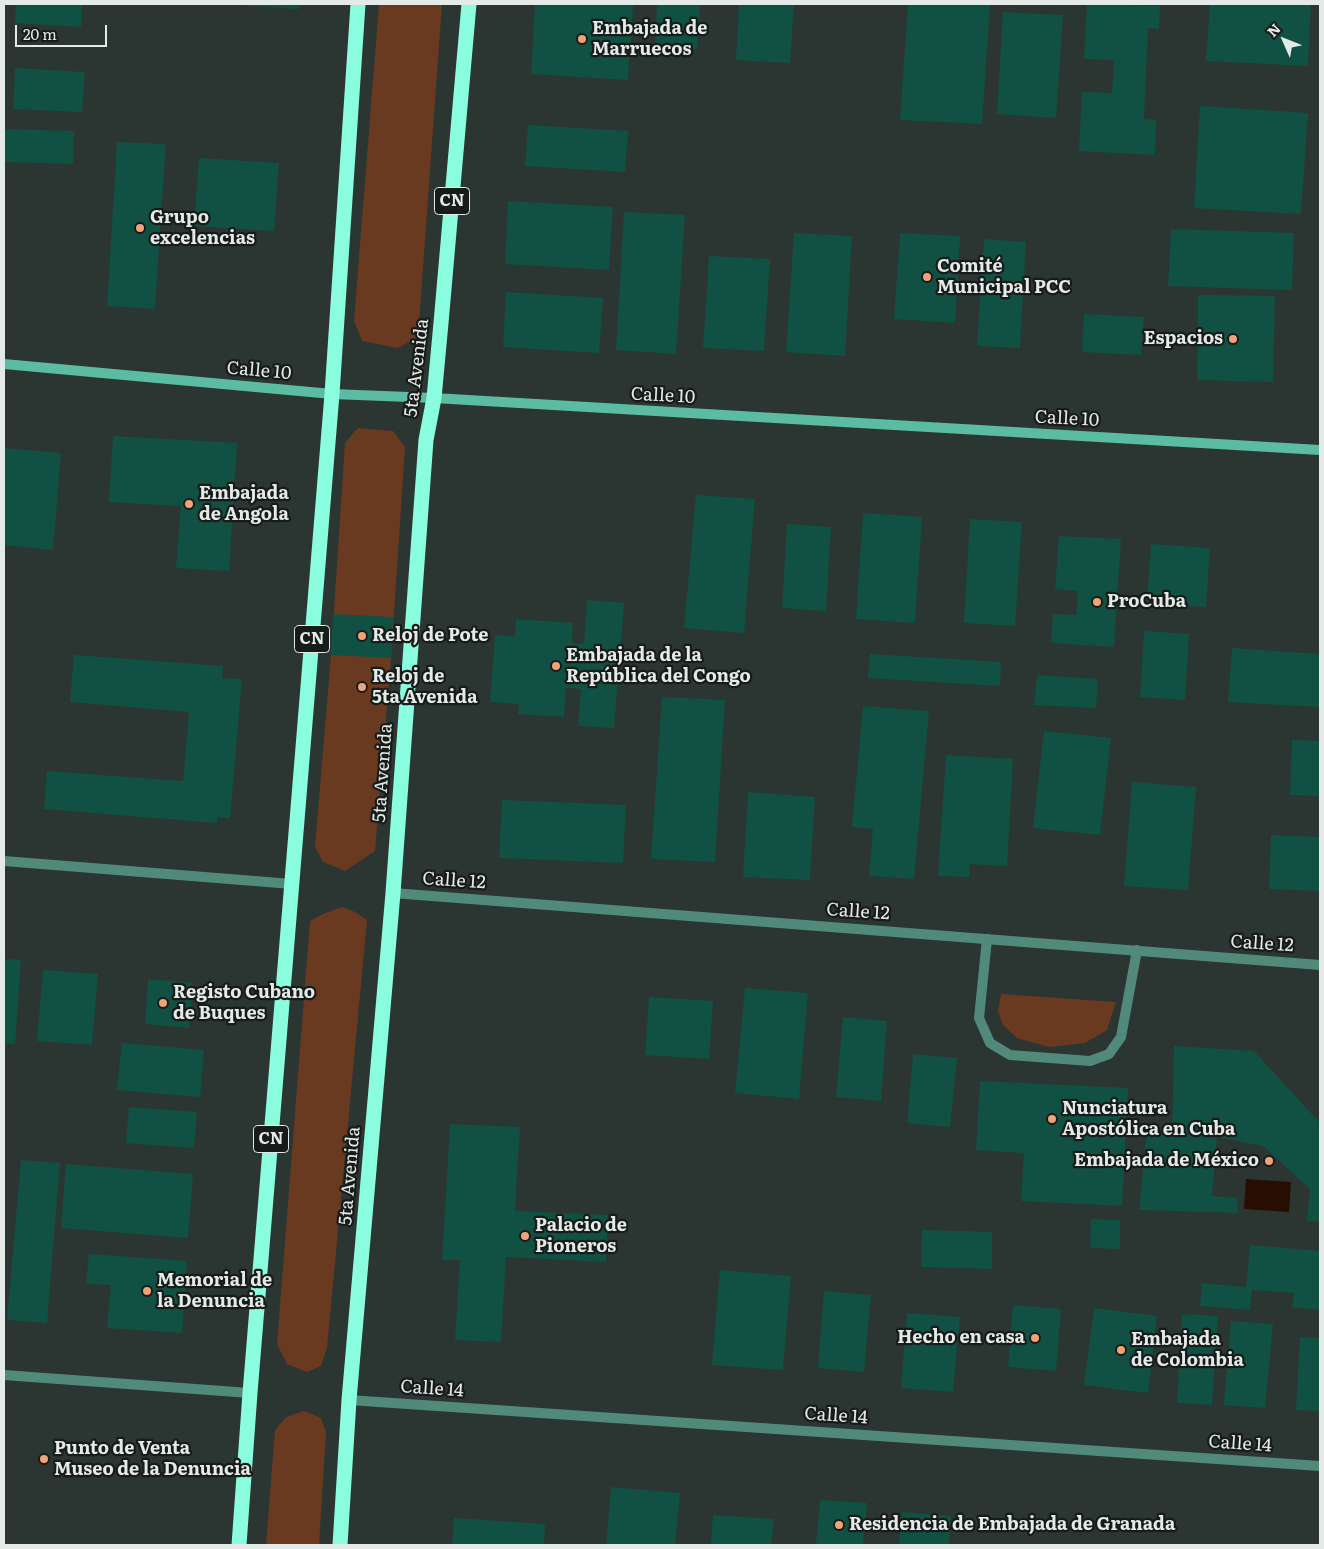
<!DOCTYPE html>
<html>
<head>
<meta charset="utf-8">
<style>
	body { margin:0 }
	#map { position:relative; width:1324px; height:1549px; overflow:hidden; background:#2b3532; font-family:Literata,serif }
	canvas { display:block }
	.frame { position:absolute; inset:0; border:5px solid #e3eae7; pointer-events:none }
	.north { position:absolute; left:1259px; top:15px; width:50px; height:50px; -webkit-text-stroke:4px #171b1a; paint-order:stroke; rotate:314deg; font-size:14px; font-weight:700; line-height:20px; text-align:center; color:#e3eae7 }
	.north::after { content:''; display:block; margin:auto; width:18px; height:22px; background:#e3eae7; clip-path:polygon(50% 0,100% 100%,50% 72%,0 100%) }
	.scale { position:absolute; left:15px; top:25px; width:92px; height:22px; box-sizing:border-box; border:2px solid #e3eae7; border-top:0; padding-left:6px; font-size:15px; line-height:18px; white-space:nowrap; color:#e3eae7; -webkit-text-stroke:4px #171b1a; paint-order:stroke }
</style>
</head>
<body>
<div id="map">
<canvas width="1324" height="1549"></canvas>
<div class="frame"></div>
<div class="north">N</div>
<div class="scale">20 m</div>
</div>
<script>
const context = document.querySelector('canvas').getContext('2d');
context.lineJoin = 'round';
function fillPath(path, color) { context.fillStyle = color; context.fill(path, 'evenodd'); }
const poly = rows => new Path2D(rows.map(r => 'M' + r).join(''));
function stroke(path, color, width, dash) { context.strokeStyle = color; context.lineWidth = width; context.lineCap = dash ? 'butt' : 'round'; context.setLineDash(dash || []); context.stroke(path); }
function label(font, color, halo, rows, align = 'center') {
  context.font = font + ' Literata,serif'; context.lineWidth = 4.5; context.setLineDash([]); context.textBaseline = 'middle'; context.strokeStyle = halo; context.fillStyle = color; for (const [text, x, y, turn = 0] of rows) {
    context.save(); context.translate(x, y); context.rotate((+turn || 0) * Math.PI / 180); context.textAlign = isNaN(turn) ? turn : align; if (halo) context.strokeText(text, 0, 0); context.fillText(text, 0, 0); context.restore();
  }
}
fillPath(poly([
	[379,4,442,4,418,337,398,348,362,341,354,321],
	[358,428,393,431,405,447,391,658,375,851,345,871,323,862,315,847,331,655,345,443],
	[342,907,355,912,367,920,327,1348,321,1366,307,1372,287,1364,277,1344,310,921,325,913],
	[1001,994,1116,1002,1107,1030,1085,1043,1049,1047,1017,1038,1003,1025,998,1011],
	[304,1411,321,1418,326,1432,319,1545,266,1545,275,1430,286,1417]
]), '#6a3a20');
fillPath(poly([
	[1246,1179,1291,1182,1289,1212,1244,1209]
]), '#280e02');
fillPath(poly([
	[16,4,82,4,81,27,15,23],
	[239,4,300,4,299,9,239,5],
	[535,4,633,5,628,80,531,74],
	[657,4,700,4,697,49,655,47],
	[739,4,794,4,790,63,736,60],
	[908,4,990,4,982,124,900,120],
	[1087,4,1160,6,1159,29,1148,28,1144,119,1156,120,1155,155,1079,151,1082,92,1112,93,1114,60,1084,59],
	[1210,4,1311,4,1308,66,1206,61],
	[1003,12,1063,15,1056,118,997,114],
	[15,68,85,72,82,112,13,109],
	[1200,106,1308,113,1301,214,1194,208],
	[528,125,628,131,625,172,525,166],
	[4,129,74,131,73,164,4,162],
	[117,142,166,144,155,309,107,306],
	[199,158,279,163,274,231,194,226],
	[508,201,613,207,609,270,505,264],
	[624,212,685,215,676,354,616,350],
	[1171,229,1294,233,1292,290,1168,286],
	[794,233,852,236,845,356,786,352],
	[900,233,960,236,955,323,894,319],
	[984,239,1026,242,1020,348,977,346],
	[709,256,770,259,764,351,703,348],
	[506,292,603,298,599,353,503,347],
	[1198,295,1275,296,1273,382,1197,380],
	[1084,314,1144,317,1141,355,1082,352],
	[113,436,237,443,229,571,176,568,181,506,109,502],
	[4,448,61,453,53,550,4,545],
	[696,495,755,499,744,633,684,628],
	[863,513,922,517,915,623,856,619],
	[970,519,1022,522,1015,626,964,623],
	[787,524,831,527,826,611,782,608],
	[1059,536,1121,539,1114,647,1051,643,1053,614,1076,615,1078,591,1055,589],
	[1151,544,1210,548,1206,607,1147,604],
	[587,600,624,603,614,728,578,726,581,689,566,688,564,717,518,714,519,704,490,702,495,635,515,636,516,619,573,623,572,643,584,644],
	[333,614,393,617,391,658,331,655],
	[1144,631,1189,634,1185,700,1140,697],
	[1232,648,1320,654,1320,707,1228,702],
	[870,654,1001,662,1000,686,868,678],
	[74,655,223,666,222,678,242,679,230,818,217,817,217,823,44,809,47,771,183,781,189,712,70,702],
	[1037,675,1098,679,1096,708,1034,705],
	[662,697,725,700,715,862,651,859],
	[863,706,929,711,914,879,869,876,873,829,852,827],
	[1044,731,1111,738,1100,835,1033,828],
	[1292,740,1320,741,1320,796,1290,795],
	[946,755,1013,759,1007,866,970,864,969,877,938,876],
	[1132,782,1196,787,1188,890,1124,886],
	[748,792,815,797,810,880,743,877],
	[502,800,626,805,623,863,499,858],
	[1271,835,1320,837,1320,891,1269,889],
	[4,959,21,960,15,1044,4,1043],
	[43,970,98,974,92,1045,37,1041],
	[148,979,193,983,189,1028,145,1024],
	[745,988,808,993,799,1099,735,1093],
	[649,997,713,1001,709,1059,645,1055],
	[843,1017,887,1021,881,1101,836,1097],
	[122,1043,204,1050,200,1097,117,1090],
	[1174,1046,1254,1051,1320,1123,1320,1222,1307,1221,1310,1189,1263,1146,1217,1137,1212,1196,1237,1198,1238,1213,1139,1210,1147,1133,1172,1135],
	[913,1054,957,1058,950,1127,907,1123],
	[980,1081,1128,1088,1122,1206,1021,1201,1024,1153,976,1150],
	[129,1107,197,1112,194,1148,126,1143],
	[450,1124,520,1127,515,1211,608,1215,606,1262,506,1257,501,1342,455,1340,460,1260,442,1260],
	[21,1160,60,1163,47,1323,7,1320],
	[66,1164,193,1174,188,1238,61,1228],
	[1091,1219,1120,1220,1120,1249,1090,1248],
	[922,1230,992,1232,992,1269,921,1267],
	[1250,1245,1320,1251,1320,1310,1292,1307,1294,1293,1252,1290,1250,1310,1200,1306,1202,1283,1246,1287],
	[89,1254,187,1261,182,1333,107,1328,111,1285,86,1284],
	[720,1270,791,1276,783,1370,712,1365],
	[824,1291,871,1295,864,1372,818,1368],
	[1013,1305,1061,1309,1056,1371,1008,1367],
	[1094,1308,1157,1316,1148,1393,1084,1385],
	[907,1313,960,1317,953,1392,901,1388],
	[1182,1314,1218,1316,1212,1405,1177,1403],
	[1231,1321,1273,1324,1265,1408,1224,1405],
	[1300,1337,1320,1338,1320,1411,1296,1410],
	[611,1487,680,1493,675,1545,606,1545],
	[820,1500,867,1503,863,1545,816,1545],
	[902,1512,951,1516,949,1545,899,1545],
	[713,1515,774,1519,771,1545,711,1545],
	[454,1518,545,1524,544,1545,452,1545]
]), '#115143');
stroke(poly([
	[987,939,979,1018,990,1043,1010,1055,1090,1061,1109,1054,1121,1037,1137,950]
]), '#518a7a', 10);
stroke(poly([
	[4,861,292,884],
	[393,893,1320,965],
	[4,1375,250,1393],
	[349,1400,1320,1466]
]), '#518a7a', 10);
stroke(poly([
	[4,364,332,394,434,398,1320,450]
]), '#5cbba3', 10);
stroke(poly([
	[239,1545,250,1393,332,394,358,4],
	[340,1545,349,1400,393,893,426,440,434,398,441,323,469,4]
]), '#8afddf', 15);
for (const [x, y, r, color] of [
	[582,39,5,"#f0a279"],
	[140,228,5,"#f0a279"],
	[927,277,5,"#f0a279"],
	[1233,339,5,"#f0a279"],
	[189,504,5,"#f0a279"],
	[1097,602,5,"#f0a279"],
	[362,636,5,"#f0a279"],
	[556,666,5,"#f0a279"],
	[362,687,5,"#f0a279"],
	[163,1003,5,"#f0a279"],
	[1052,1119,5,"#f0a279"],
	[1269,1161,5,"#f0a279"],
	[525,1236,5,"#f0a279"],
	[147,1291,5,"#f0a279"],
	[1035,1338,5,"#f0a279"],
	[1121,1350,5,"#f0a279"],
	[44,1459,5,"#f0a279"],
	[839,1525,5,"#f0a279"]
]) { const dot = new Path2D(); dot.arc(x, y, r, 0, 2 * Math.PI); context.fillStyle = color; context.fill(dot); stroke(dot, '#171b1a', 2); }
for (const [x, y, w] of [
	[452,201,35],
	[312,639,35],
	[271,1139,35]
]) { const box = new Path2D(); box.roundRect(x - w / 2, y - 13.5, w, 27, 4); context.fillStyle = '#171b1a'; context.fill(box); stroke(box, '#e3eae7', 1); }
label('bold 16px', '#e3eae7', null, [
	["CN",452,201],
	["CN",312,639],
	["CN",271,1139]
]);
label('bold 18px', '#e3eae7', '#171b1a', [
	["Embajada de",592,29],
	["Marruecos",592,50],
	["Grupo",150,218],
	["excelencias",150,239],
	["Comité",937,267],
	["Municipal PCC",937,288],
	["Espacios",1223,339,"right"],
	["Embajada",199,494],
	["de Angola",199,515],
	["ProCuba",1107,602],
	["Reloj de Pote",372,636],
	["Embajada de la",566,656],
	["República del Congo",566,677],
	["Reloj de",372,677],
	["5ta Avenida",372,698],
	["Registo Cubano",173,993],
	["de Buques",173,1014],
	["Nunciatura",1062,1109],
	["Apostólica en Cuba",1062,1130],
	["Embajada de México",1259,1161,"right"],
	["Palacio de",535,1226],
	["Pioneros",535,1247],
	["Memorial de",157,1281],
	["la Denuncia",157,1302],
	["Hecho en casa",1025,1338,"right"],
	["Embajada",1131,1340],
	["de Colombia",1131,1361],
	["Punto de Venta",54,1449],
	["Museo de la Denuncia",54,1470],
	["Residencia de Embajada de Granada",849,1525]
], 'left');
label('18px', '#e3eae7', '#171b1a', [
	["5ta Avenida",417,368,-83],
	["Calle 10",259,371,5],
	["Calle 10",663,396,3],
	["Calle 10",1067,419,3],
	["5ta Avenida",383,773,-86],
	["Calle 12",454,881,4],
	["Calle 12",858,912,4],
	["Calle 12",1262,944,4],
	["5ta Avenida",350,1176,-85],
	["Calle 14",432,1389,4],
	["Calle 14",836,1416,4],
	["Calle 14",1240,1444,4]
]);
</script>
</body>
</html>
